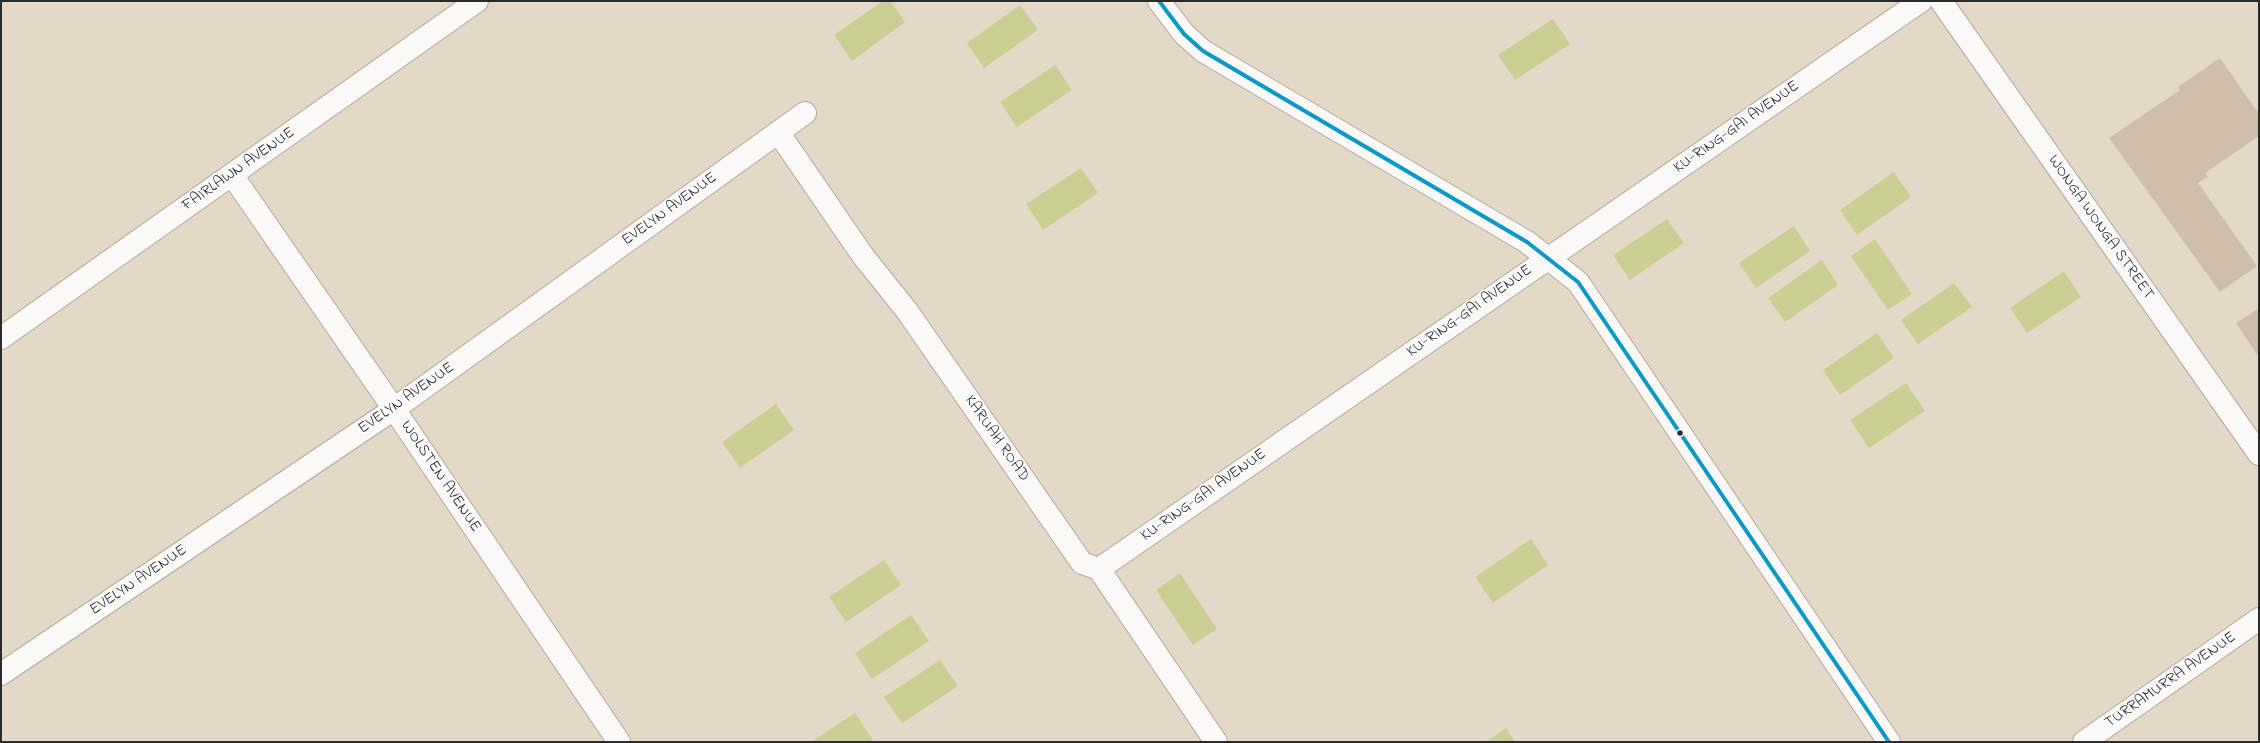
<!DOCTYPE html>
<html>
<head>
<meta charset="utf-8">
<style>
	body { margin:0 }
	#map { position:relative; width:2260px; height:743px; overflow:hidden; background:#e4d9c7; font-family:"Indie Flower",sans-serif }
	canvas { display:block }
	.frame { position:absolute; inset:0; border:2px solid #2b2b2b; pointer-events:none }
</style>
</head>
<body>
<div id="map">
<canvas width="2260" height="743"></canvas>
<div class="frame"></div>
</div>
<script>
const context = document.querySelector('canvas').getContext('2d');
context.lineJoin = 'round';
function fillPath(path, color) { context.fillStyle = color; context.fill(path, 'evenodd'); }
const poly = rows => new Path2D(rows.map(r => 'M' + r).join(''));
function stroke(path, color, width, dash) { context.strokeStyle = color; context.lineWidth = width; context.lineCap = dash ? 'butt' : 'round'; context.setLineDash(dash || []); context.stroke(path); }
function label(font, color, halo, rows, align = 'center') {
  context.font = font + ' "Indie Flower",sans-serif'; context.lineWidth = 3.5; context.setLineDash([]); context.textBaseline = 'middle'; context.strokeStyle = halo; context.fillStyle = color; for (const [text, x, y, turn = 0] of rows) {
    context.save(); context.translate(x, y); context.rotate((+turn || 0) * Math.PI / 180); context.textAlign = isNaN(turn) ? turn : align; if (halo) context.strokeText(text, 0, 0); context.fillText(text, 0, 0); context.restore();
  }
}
fillPath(poly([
	[883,1,890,1,905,22,852,61,834,35],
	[1020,5,1038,30,984,68,967,43],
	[1553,19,1570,44,1515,80,1498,55],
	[1055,65,1072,90,1017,127,1000,102],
	[1081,168,1098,193,1043,230,1026,204],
	[1894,172,1911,197,1857,235,1840,210],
	[1667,219,1684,243,1630,280,1613,255],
	[1794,226,1810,251,1756,288,1739,263],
	[1875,239,1912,294,1888,310,1851,256],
	[1822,260,1838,285,1785,322,1768,298],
	[2064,271,2081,297,2027,333,2010,308],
	[1954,283,1972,307,1918,344,1901,320],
	[1877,333,1894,358,1840,395,1823,370],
	[1906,383,1925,411,1869,448,1850,420],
	[776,404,794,430,740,468,722,442],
	[1531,539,1548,565,1493,603,1475,577],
	[884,560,901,585,846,622,829,597],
	[1180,573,1217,629,1193,645,1156,590],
	[911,615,929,641,872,679,855,653],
	[940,660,958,686,902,723,884,697],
	[855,713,873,740,869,742,811,742],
	[1506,728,1515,742,1486,742]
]), '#cbcf94');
fillPath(poly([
	[2220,58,2259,114,2259,136,2205,173,2208,177,2198,183,2257,266,2220,292,2109,138,2180,90,2178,87],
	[2259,308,2259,358,2236,323]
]), '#cebfac');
const minor = poly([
	[1941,1,2259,454],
	[778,132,863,256,907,311,1082,563,1099,569,1216,742],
	[232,175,394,409,619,742],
	[1,338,477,1],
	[1099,569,1921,1],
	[1,674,394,409,805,113],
	[2084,742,2259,619]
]);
const tertiary = poly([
	[1159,1,1184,34,1203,51,1527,242,1578,282,1889,742]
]);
stroke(minor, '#b0a99e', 24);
stroke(tertiary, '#b0a99e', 24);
stroke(minor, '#fbf9f7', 22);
stroke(tertiary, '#fbf9f7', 22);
stroke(poly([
	[1159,1,1184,34,1203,51,1527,242,1578,282,1889,742]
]), '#0999c8', 4);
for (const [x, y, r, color] of [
	[1680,433,3.5,"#2b2b2b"]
]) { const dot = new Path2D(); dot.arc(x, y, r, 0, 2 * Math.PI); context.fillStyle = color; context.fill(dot); stroke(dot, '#fff', 1.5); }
label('16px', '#2b2b2b', '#fff', [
	["KU-RING-GAI AVENUE",1737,128,-35],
	["FAIRLAWN AVENUE",239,170,-35],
	["EVELYN AVENUE",670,210,-36],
	["WONGA WONGA STREET",2100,228,55],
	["KU-RING-GAI AVENUE",1470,312,-35],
	["EVELYN AVENUE",407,399,-35],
	["KARUAH ROAD",996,439,55],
	["WOLSTEN AVENUE",440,477,56],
	["KU-RING-GAI AVENUE",1204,496,-35],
	["EVELYN AVENUE",139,581,-34],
	["TURRAMURRA AVENUE",2171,681,-35]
]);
</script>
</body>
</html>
